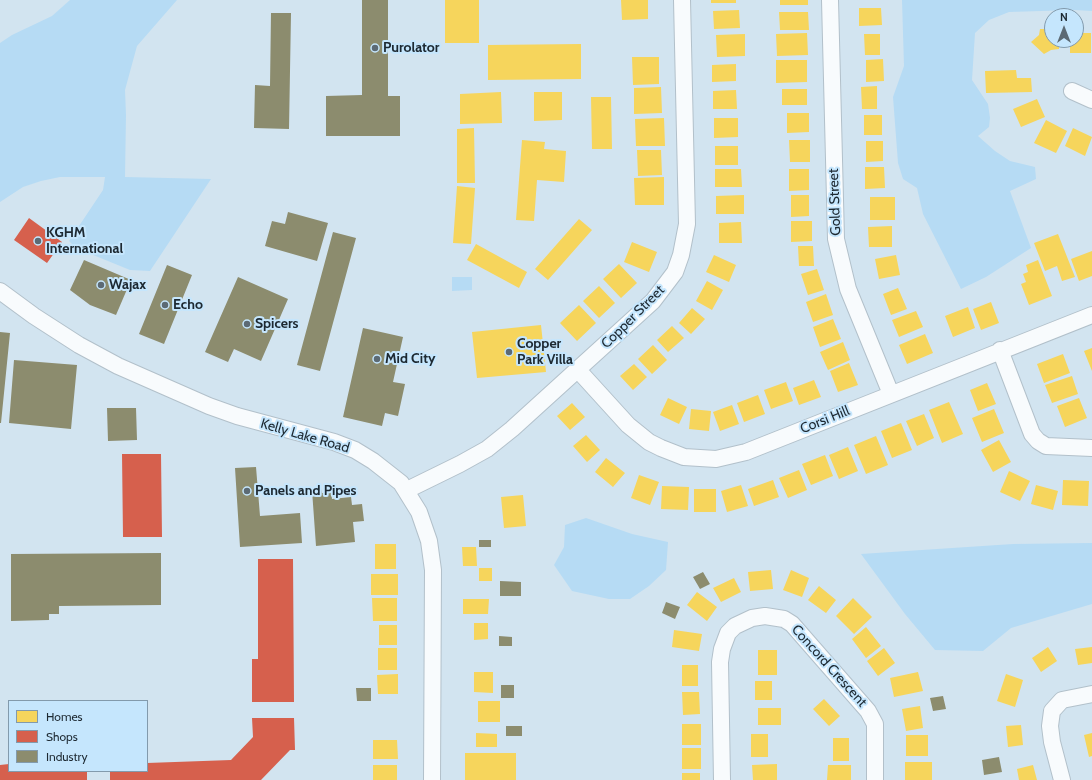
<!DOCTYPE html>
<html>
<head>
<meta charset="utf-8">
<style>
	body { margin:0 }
	#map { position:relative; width:1092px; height:780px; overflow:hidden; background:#d2e4f0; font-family:Cabin,sans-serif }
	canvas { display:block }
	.legend { position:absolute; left:8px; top:700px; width:140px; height:72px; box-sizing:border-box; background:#c5e6fd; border:1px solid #829aac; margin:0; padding:5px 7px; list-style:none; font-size:12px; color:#1d2932 }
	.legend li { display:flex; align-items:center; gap:8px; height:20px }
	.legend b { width:20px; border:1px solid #829aac }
	.north { position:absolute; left:1044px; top:8px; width:40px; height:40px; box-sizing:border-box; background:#c5e6fd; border:1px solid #829aac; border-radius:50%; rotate:0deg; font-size:11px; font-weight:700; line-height:16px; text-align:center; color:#1d2932 }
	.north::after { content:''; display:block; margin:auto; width:14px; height:18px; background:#5c6a74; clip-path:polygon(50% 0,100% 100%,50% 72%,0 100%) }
</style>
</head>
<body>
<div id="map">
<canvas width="1092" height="780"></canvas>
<ul class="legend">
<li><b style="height:11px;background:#f6d55c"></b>Homes</li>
<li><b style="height:11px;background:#d6604d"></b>Shops</li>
<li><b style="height:11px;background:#8c8c6e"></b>Industry</li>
</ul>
<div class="north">N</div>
</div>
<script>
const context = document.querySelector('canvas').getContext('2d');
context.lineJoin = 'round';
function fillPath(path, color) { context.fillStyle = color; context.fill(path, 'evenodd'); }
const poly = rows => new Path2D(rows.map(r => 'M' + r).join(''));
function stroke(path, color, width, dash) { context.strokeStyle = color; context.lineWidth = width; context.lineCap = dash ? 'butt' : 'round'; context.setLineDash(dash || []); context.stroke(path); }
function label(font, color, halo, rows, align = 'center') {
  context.font = font + ' Cabin,sans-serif'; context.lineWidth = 4; context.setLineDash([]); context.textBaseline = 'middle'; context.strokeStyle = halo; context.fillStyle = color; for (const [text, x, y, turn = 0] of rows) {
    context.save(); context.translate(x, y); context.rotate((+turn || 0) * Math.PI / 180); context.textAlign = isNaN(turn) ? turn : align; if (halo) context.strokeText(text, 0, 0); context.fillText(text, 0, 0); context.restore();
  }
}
fillPath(poly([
	[70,0,177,0,137,46,125,90,126,115,125,177,211,179,150,271,130,270,76,248,69,241,103,190,105,177,60,177,41,181,23,187,0,202,0,43,12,35,52,16],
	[902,0,1092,0,1092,11,1074,10,1009,12,989,20,975,33,972,80,988,104,990,118,989,127,978,136,995,151,1010,161,1035,167,1036,179,1010,191,1031,248,986,277,961,289,923,214,917,188,903,179,898,163,893,97,904,66],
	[452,277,472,277,472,290,452,291],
	[586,518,632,534,668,542,666,570,649,586,630,599,609,599,572,591,554,565,564,547,565,525],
	[1092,543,1092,604,1011,628,983,651,935,650,905,614,861,554,1013,544]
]), '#b6dbf4');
fillPath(poly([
	[445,0,479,0,479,43,445,43],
	[621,0,648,0,648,19,622,20],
	[711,0,736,0,736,3,711,3],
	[780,0,808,0,808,5,780,5],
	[859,8,881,8,882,25,859,26],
	[739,10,740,28,714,29,713,11],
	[779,12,808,12,809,30,780,30],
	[1040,29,1052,29,1052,40,1059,40,1059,49,1051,50,1044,54,1031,42,1039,35],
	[807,33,808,55,777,56,776,34],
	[1076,33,1091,33,1091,53,1070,53,1070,40,1076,40],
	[745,34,745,56,717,57,716,35],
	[864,34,880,34,880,55,865,55],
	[581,44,581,79,488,80,488,45],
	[632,57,659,57,659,84,633,85],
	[883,59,884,81,866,82,866,60],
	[776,60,807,60,807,82,776,83],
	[736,64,736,81,712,82,712,65],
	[1016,70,1017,78,1031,78,1032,92,986,93,985,71],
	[877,86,877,109,862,109,861,87],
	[661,87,662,113,634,114,634,88],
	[782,89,807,89,807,105,782,105],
	[736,90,737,109,713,109,713,91],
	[501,92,502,123,460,124,460,94],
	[534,92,562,92,562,120,534,121],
	[591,97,611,97,612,149,592,149],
	[1037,99,1045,117,1021,127,1013,109],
	[787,113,809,113,809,132,787,133],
	[864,115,882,115,882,135,864,135],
	[664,118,665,146,636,146,635,119],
	[714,118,738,118,738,137,714,138],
	[1046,120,1067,131,1056,153,1034,143],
	[474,128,475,183,457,183,457,129],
	[1073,128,1092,137,1085,156,1065,146],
	[522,140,545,142,544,149,566,151,564,182,537,180,534,221,516,220],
	[789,140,810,140,810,162,790,162],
	[866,141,883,141,883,161,866,162],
	[715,146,738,146,738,165,715,165],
	[637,150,661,150,662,175,638,176],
	[865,167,884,167,885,188,865,189],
	[715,169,741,169,742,187,715,187],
	[789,169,809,169,809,190,789,191],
	[664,177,664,205,635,205,634,178],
	[457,186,475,188,471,244,453,243],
	[744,195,744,214,716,214,716,196],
	[791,195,809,195,809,216,791,217],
	[870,197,895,197,895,220,870,220],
	[579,219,592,230,548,280,535,269],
	[791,221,812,221,812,241,791,242],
	[741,222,742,243,719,243,719,223],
	[892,226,892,247,869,247,868,227],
	[1058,234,1075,277,1062,281,1057,266,1045,271,1034,243],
	[632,242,657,252,649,272,624,262],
	[476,244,527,272,519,288,467,260],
	[798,246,813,246,814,266,799,266],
	[1092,251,1092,276,1079,281,1071,259],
	[714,255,736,265,729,282,706,272],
	[896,255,900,275,879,279,875,259],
	[1038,260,1052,296,1029,305,1021,284,1026,282,1023,274,1028,272,1026,265],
	[619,264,637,283,621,298,603,279],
	[817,269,824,290,808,295,801,274],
	[707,281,723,290,712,310,696,301],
	[599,286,615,303,599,318,583,301],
	[898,288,907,309,891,315,883,294],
	[826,294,833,315,813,322,806,302],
	[991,302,999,323,981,330,973,309],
	[579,305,596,323,577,341,560,323],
	[968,307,975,328,953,337,945,316],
	[692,308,705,319,691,334,679,323],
	[916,311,923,327,899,337,892,320],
	[833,319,841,339,820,347,813,327],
	[541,325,546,372,477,378,472,332],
	[672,326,684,338,668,352,657,340],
	[925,334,933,353,907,364,899,345],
	[843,342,850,360,828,370,820,352],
	[653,345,667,360,652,374,638,359],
	[1092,348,1092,371,1084,351],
	[1063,354,1070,373,1044,383,1037,364],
	[849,363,858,385,838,392,830,371],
	[634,364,647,377,633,390,620,376],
	[1072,376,1078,394,1052,403,1045,385],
	[814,380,821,397,799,405,793,388],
	[786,382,793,401,771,409,764,390],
	[987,383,996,404,978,411,970,390],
	[758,395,765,414,744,422,737,403],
	[668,398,687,407,679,424,660,415],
	[1079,398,1087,418,1065,427,1057,406],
	[949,402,963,434,942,443,929,410],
	[572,403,585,417,570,430,557,416],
	[732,405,739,424,720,431,713,412],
	[691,409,711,411,709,431,689,429],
	[994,409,1004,433,982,442,972,418],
	[924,414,934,438,917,446,906,421],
	[901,423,912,450,892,458,881,431],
	[586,435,600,450,587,462,573,446],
	[876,436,888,465,866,474,854,445],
	[999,440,1011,462,993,472,981,450],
	[848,447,858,471,839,479,829,455],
	[825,455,833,476,811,485,802,464],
	[606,458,625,473,613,487,595,472],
	[799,470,807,490,788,498,779,478],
	[1009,471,1030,481,1020,501,1000,492],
	[639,475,659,482,650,505,631,498],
	[773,480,779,497,754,506,748,489],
	[1063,480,1089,481,1088,506,1062,505],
	[741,485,748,506,727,512,721,491],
	[1036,485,1058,491,1053,510,1031,504],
	[662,486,689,487,688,510,661,509],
	[694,489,716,489,716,512,694,512],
	[523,495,526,526,504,528,501,497],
	[375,544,396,544,396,569,375,569],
	[462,547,476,547,477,566,463,566],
	[479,568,492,568,492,581,479,581],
	[771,570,773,589,750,591,748,572],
	[791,570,809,578,802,597,783,590],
	[371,574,398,574,398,595,371,595],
	[734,578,741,592,721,602,713,588],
	[819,586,836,600,826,613,808,600],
	[697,592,717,607,707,621,687,605],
	[372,598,397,598,397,621,373,621],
	[853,598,872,617,854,634,836,616],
	[463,599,489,599,488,614,463,614],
	[474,623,488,623,488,639,474,640],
	[379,625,397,625,397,645,379,645],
	[866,627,881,646,866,658,852,639],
	[674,630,702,634,699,651,672,647],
	[1048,647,1057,661,1041,672,1032,658],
	[1092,647,1092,663,1078,665,1075,649],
	[378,648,397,648,397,670,378,670],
	[884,648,895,663,878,676,867,661],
	[758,650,777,650,777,675,758,675],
	[682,665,698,665,698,686,682,686],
	[474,672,493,672,493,693,474,692],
	[918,672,923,691,894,697,890,678],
	[398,674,398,694,378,694,377,675],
	[1006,674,1023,680,1015,707,997,701],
	[755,681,772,681,772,700,755,700],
	[682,692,699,692,700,714,683,715],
	[824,699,840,716,829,726,813,709],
	[478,701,500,701,500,722,478,722],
	[920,706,923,728,906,731,902,709],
	[758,708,781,708,781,725,758,725],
	[682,724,701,724,701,745,682,745],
	[1021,725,1023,745,1008,747,1006,726],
	[476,733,497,734,497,747,476,747],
	[1092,733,1092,756,1089,757,1084,735],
	[751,734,768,734,768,757,751,757],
	[906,735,928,735,928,756,906,756],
	[833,738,849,738,849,761,833,761],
	[373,740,397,740,398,759,373,759],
	[682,748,701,748,701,769,682,769],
	[465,753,516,753,516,780,465,780],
	[905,762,932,762,932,780,905,780],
	[777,764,777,780,753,780,752,765],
	[373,765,397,765,397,780,373,780],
	[828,765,851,765,851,780,827,780],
	[1033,765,1037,780,1019,780,1017,769],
	[682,773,700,773,700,780,682,780]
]), '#f6d55c');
fillPath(poly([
	[29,218,62,242,47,263,14,240],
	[122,454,161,454,162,537,123,537],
	[258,559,293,559,294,702,252,702,252,659,258,659],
	[252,718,294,718,295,750,290,750,261,780,110,780,110,771,147,771,147,763,231,760,253,737],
	[9,764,9,771,87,771,87,780,0,780,0,765]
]), '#d6604d');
fillPath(poly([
	[362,0,388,0,388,96,400,96,400,136,326,136,326,96,362,95],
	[271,13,291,13,289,129,254,128,255,85,270,86],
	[288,212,328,223,317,261,265,246,272,221,285,224],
	[333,232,356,238,320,371,297,365],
	[84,260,131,280,116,315,90,305,70,290],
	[167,265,192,275,164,344,139,334],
	[238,277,288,299,261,361,234,349,228,362,205,352],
	[363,328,403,337,393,382,405,384,398,416,385,413,382,426,343,417],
	[0,332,10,333,1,423,0,423],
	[14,360,77,365,71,429,9,423],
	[107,408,136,408,137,440,108,441],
	[256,467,260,516,300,513,302,543,240,547,235,468],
	[321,489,322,493,331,492,332,499,351,497,352,505,362,504,364,521,353,522,355,542,316,546,312,490],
	[479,540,491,540,491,547,479,547],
	[161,553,161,605,59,606,59,614,49,614,49,620,11,621,11,554],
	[703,572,710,584,700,589,693,577],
	[500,581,521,582,521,596,500,596],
	[666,602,680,607,675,619,662,613],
	[499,636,512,637,512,646,499,646],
	[501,685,514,685,514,698,501,698],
	[356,688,371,688,371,701,357,701],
	[943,696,946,709,933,711,930,698],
	[506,726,522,726,522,736,506,736],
	[999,757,1002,772,984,775,982,760]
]), '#8c8c6e');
const minor = poly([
	[830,0,836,239,848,289,891,394],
	[1072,91,1092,100],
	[0,291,34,316,79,345,118,366,209,406,237,416,334,442,355,450,373,461,401,483,419,512,429,541,433,570,432,780],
	[1000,350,1032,434,1038,441,1046,446,1092,448],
	[578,370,628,425,649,442,661,448,684,457,716,459,746,452,1092,315],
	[407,490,460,464,487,449,512,429,653,301,675,272,681,255,687,224,682,0],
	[722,780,720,662,722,649,728,633,735,626,752,618,765,616,784,619,792,624,868,711,875,724,875,780],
	[1062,780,1052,742,1050,726,1052,711,1062,700,1092,694]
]);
stroke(minor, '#b2c0ca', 18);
stroke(minor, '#f8fbfd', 16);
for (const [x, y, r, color] of [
	[375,48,4,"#5c6a74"],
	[38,241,4,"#5c6a74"],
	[101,285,4,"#5c6a74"],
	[165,305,4,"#5c6a74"],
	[247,324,4,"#5c6a74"],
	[509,352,4,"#5c6a74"],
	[377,359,4,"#5c6a74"],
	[247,491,4,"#5c6a74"]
]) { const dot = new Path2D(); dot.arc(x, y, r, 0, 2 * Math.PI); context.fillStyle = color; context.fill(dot); stroke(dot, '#c5e6fd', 1.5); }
label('bold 14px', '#1d2932', '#c5e6fd', [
	["Purolator",383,48],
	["KGHM",46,233],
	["International",46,249],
	["Wajax",109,285],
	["Echo",173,305],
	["Spicers",255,324],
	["Copper",517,344],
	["Park Villa",517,360],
	["Mid City",385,359],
	["Panels and Pipes",255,491]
], 'left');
label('14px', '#1d2932', '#c5e6fd', [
	["Gold Street",835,202,-92],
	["Copper Street",633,317,-45],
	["Corsi Hill",825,420,-22],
	["Kelly Lake Road",305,436,16],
	["Concord Crescent",829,666,48]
]);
</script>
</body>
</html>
